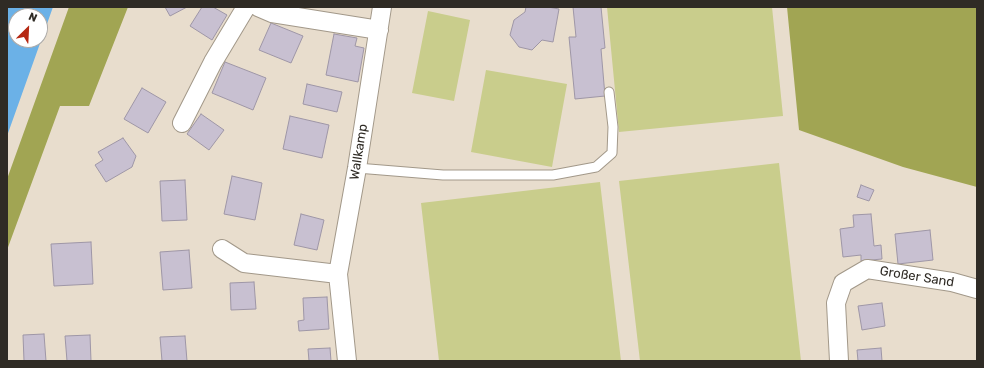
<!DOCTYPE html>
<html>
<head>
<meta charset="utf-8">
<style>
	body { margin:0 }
	#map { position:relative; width:984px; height:368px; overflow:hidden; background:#e8ddcd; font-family:Rubik,sans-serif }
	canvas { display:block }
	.frame { position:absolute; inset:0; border:8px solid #2f2b25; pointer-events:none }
	.north { position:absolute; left:8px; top:8px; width:40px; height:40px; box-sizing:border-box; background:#fff; border:1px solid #acaaa8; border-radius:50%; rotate:24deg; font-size:11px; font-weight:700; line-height:16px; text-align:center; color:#2f2b25 }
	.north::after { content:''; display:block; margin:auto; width:14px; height:18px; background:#b62913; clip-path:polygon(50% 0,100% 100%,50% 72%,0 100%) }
</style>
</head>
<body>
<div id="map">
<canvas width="984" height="368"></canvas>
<div class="frame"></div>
<div class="north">N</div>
</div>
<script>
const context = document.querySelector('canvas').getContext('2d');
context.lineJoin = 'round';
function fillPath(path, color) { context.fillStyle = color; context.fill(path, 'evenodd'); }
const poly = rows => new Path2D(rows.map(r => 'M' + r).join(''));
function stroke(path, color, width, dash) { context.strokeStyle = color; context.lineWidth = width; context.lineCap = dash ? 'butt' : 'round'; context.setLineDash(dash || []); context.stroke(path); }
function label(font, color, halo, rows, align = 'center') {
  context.font = font + ' Rubik,sans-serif'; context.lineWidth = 3; context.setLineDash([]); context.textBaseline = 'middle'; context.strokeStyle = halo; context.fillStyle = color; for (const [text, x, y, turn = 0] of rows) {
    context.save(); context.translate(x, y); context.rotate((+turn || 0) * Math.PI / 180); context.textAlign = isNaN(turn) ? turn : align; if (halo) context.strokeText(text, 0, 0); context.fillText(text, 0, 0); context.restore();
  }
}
fillPath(poly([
	[607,7,772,7,783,116,619,132],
	[428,11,470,20,454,101,412,93],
	[486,70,567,84,552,167,471,152],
	[779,163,801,361,640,361,619,181],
	[600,182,621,361,439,361,421,203]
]), '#c9cd8c');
fillPath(poly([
	[69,7,128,7,89,106,60,106,7,250,7,179],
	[787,7,977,7,977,187,903,167,799,130]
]), '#a1a553');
fillPath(poly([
	[7,7,53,7,7,136],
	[16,16,40,16,40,40,16,40]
]), '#6bb1e7');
const building = poly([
	[165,7,187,7,170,16,165,7],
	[202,7,213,7,227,15,212,40,190,26,202,7],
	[526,7,548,7,559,9,553,42,542,40,532,50,519,47,510,35,514,20,525,12,526,7],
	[573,7,601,7,605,48,601,49,605,96,575,99,569,37,576,37,573,7],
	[271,23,303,36,291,63,259,50,271,23],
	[334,34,357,38,355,46,364,48,358,82,326,75,334,34],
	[225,62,266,78,253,110,212,93,225,62],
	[307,84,342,92,337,112,303,104,307,84],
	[142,88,166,102,148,133,124,119,142,88],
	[201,114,224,130,209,150,187,134,201,114],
	[290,116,329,125,322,158,283,149,290,116],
	[123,138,136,156,132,167,106,182,95,165,103,160,98,152,123,138],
	[232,176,262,183,255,220,224,214,232,176],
	[185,180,187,220,162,221,160,181,185,180],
	[861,185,874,190,869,201,857,197,861,185],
	[301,214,324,220,317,250,294,245,301,214],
	[871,214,874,246,881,245,882,259,861,261,861,255,843,257,840,229,854,227,853,215,871,214],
	[930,230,933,260,898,264,895,234,930,230],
	[91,242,93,284,54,286,51,244,91,242],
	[189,250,192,288,163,290,160,252,189,250],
	[254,282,256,309,231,310,230,283,254,282],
	[327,297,329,329,299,331,298,321,304,320,303,298,327,297],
	[882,303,885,326,862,330,858,306,882,303],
	[44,334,46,361,24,361,23,335,44,334],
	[90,335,91,361,67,361,65,336,90,335],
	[185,336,187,361,162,361,160,337,185,336],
	[330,348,331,361,309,361,308,349,330,348],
	[881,348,882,361,858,361,857,350,881,348]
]);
fillPath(building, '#c8c0d1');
stroke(building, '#9e96a6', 1);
const service = poly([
	[357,168,443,175,553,175,596,167,612,153,613,127,609,92]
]);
const minor = poly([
	[258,7,272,13,379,30],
	[182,123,213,62,246,7],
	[222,249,244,263,338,274],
	[347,361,338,274,357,168,382,7],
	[839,361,836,303,843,283,867,269,952,282,977,289]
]);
stroke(service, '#a29889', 11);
stroke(minor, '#a29889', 20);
stroke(service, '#fff', 9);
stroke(minor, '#fff', 18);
label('13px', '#2f2b25', '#fff', [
	["Wallkamp",359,152,-81],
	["Großer Sand",917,277,9]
]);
</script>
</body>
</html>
